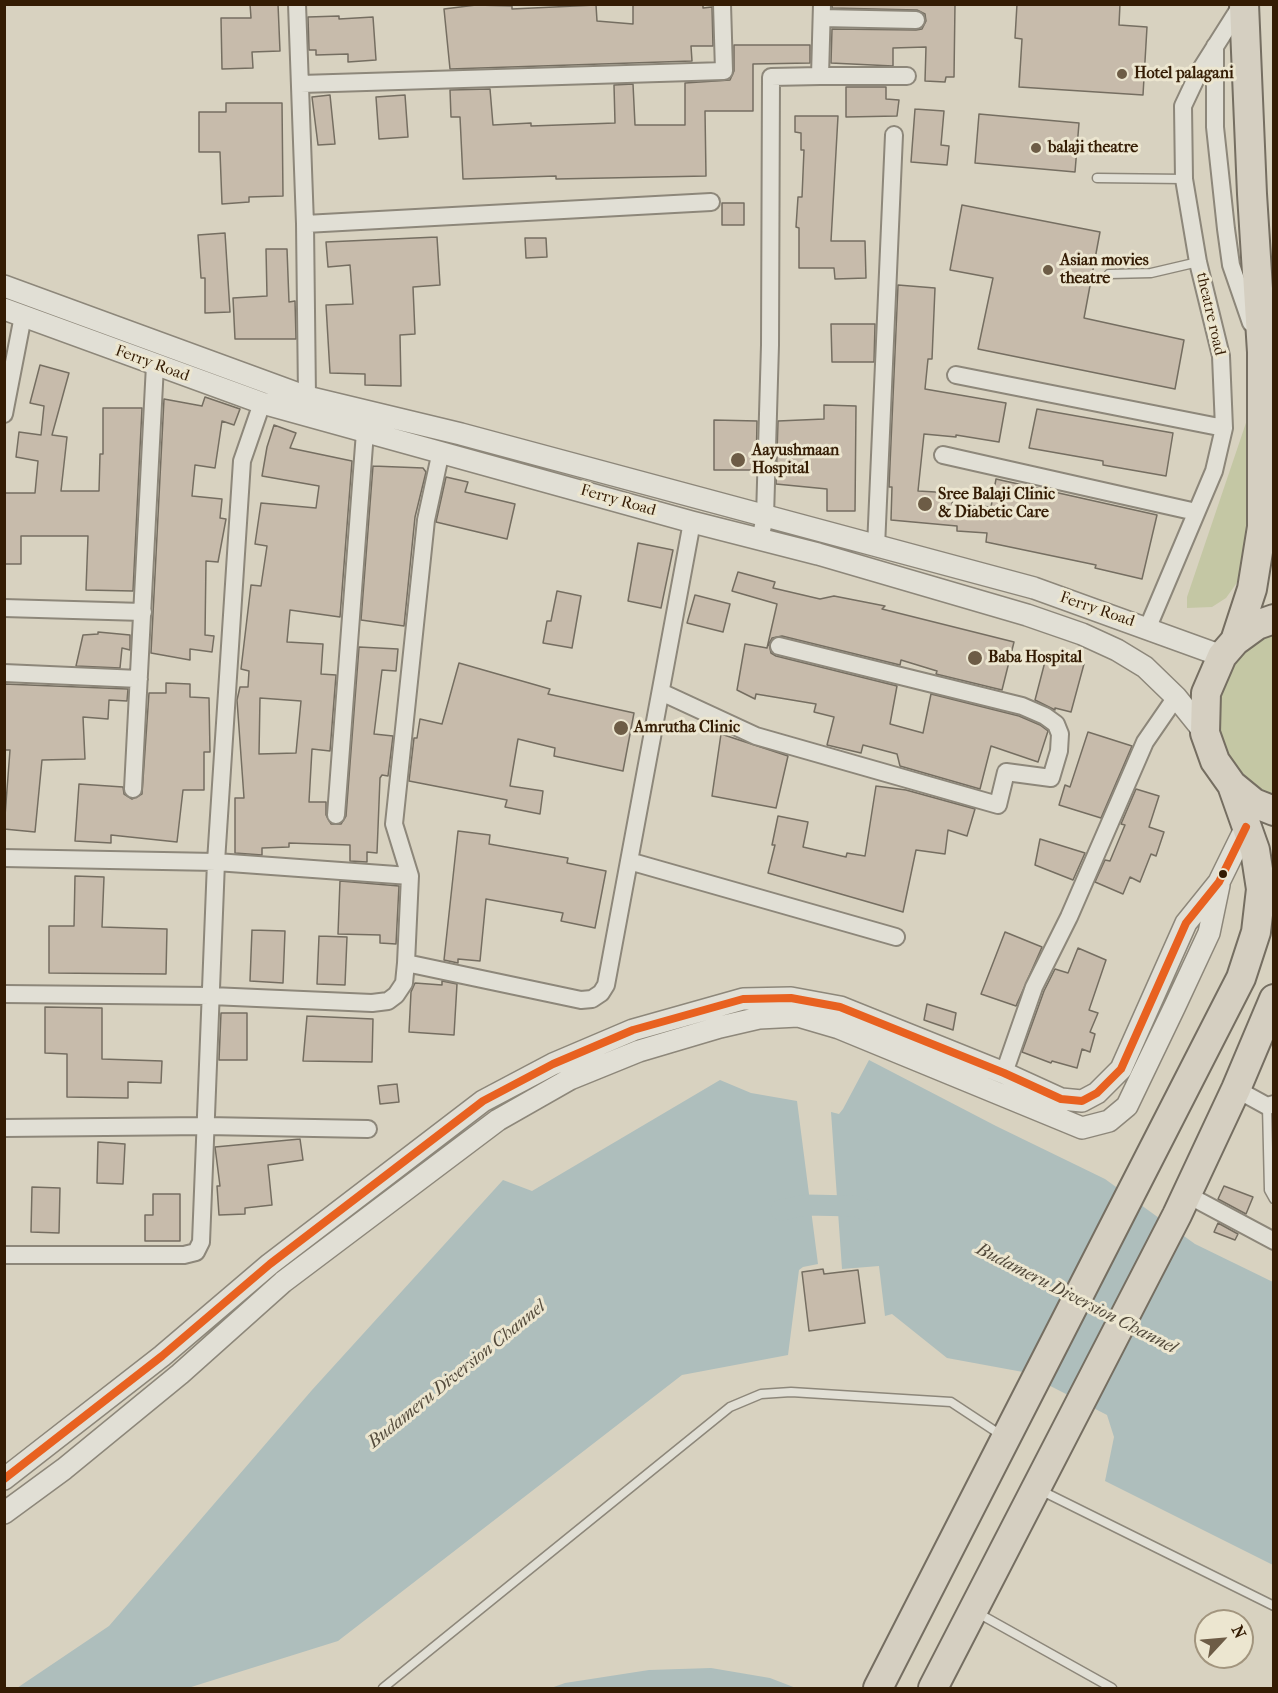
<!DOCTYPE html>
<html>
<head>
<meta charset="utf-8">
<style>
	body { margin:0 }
	#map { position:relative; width:1278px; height:1693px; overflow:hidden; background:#d8d2c0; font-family:"IM FELL French Canon",serif }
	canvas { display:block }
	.frame { position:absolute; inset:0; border:6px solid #341c04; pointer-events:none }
	.north { position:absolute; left:1194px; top:1609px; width:60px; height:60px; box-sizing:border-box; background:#ece6d0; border:2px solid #a2957e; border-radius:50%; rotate:64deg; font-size:16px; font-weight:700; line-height:24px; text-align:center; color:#341c04 }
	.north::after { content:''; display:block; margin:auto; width:21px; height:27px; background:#6d5c46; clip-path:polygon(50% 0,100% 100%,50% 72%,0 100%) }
</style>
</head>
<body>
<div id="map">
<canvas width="1278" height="1693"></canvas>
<div class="frame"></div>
<div class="north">N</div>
</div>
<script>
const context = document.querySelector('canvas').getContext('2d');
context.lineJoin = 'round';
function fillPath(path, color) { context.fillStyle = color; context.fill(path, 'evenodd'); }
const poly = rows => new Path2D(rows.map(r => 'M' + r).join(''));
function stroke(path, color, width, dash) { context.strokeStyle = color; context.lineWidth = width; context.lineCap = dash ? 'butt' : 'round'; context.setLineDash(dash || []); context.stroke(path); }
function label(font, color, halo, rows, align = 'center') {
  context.font = font + ' "IM FELL French Canon",serif'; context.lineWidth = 6; context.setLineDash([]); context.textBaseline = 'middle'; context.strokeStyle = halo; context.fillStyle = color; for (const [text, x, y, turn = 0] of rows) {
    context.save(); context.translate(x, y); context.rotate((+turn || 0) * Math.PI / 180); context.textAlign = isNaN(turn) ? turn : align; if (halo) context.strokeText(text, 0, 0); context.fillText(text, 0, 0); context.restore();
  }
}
fillPath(poly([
	[1250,411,1248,558,1236,584,1226,598,1212,607,1187,608,1187,597],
	[1273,630,1273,796,1242,777,1224,752,1216,723,1218,693,1229,666,1249,644]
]), '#c4c7a4');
fillPath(poly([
	[869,1060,996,1126,1105,1179,1195,1244,1273,1282,1273,1565,1105,1481,1114,1437,1107,1415,1023,1372,947,1358,892,1314,885,1316,879,1266,842,1269,831,1112,839,1114,843,1109],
	[720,1080,751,1093,797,1101,818,1264,803,1267,799,1270,788,1355,682,1375,338,1641,188,1688,17,1688,109,1626,312,1390,503,1180,532,1191],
	[711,1668,770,1678,796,1688,551,1688,565,1683,649,1670]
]), '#aebebc');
stroke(poly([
	[781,1210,806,1205,855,1206,866,1210]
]), '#aebebc', 21);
const building = poly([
	[250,4,278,4,280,51,252,52,253,68,222,69,221,18,251,18,250,4],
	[633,4,703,4,703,8,712,7,713,46,691,46,692,61,450,69,444,9,476,5,512,6,512,9,596,5,597,21,633,24,633,4],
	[832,4,955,4,954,77,946,77,945,82,925,81,926,47,893,48,893,66,831,63,832,29,916,30,922,29,926,21,925,14,917,10,832,8,832,4],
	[1017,4,1120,4,1119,25,1147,27,1143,95,1019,87,1022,39,1015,38,1017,4],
	[339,16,339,19,373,17,376,60,348,62,348,54,316,55,316,50,309,50,308,17,339,16],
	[734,45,810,45,810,63,753,64,753,111,705,111,706,176,556,179,556,176,463,179,460,117,451,117,450,90,490,89,493,125,531,123,531,126,615,123,614,85,633,84,635,125,685,125,685,83,730,80,734,71,734,45],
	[846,87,886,87,886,99,899,100,897,116,846,117,846,87],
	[330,95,335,144,318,145,312,97,330,95],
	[405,95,408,137,379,139,376,97,405,95],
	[226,103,282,103,283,196,249,197,249,202,222,204,220,152,199,152,199,112,226,112,226,103],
	[915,109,944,111,941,145,949,146,947,165,911,162,915,109],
	[979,114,1079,123,1075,172,975,163,979,114],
	[795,116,838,116,831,241,865,241,866,278,835,279,834,268,799,268,799,228,796,227,798,197,802,197,804,150,801,150,801,133,795,132,795,116],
	[722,203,744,203,744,225,722,225,722,203],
	[962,205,1100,232,1084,318,1184,340,1175,389,978,349,993,278,950,270,962,205],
	[225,233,230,312,205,313,205,278,201,278,198,235,225,233],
	[437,237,440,285,413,287,415,334,400,335,401,386,365,385,365,374,330,373,326,305,353,304,350,265,328,267,326,242,437,237],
	[525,238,546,238,547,257,526,258,525,238],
	[266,249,287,249,289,302,295,301,296,339,235,339,233,298,267,296,266,249],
	[898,285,935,288,932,359,928,359,925,389,1006,403,999,442,956,435,956,437,924,434,918,491,953,493,952,504,991,507,996,479,1157,515,1142,579,1095,568,1096,565,986,542,987,533,957,531,957,526,891,520,892,487,889,487,898,285],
	[831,324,875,324,874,362,832,362,831,324],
	[40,365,69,373,52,435,67,437,61,491,99,491,100,454,103,454,103,408,142,408,133,591,86,590,88,536,21,536,21,564,4,564,4,493,35,493,38,461,16,457,19,432,41,435,44,406,30,403,40,365],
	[205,397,240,409,234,425,222,421,215,468,195,465,192,496,222,499,220,518,226,519,218,562,206,561,205,635,214,636,212,652,190,649,190,660,151,653,164,399,202,406,205,397],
	[824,405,856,406,855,511,827,511,827,489,776,484,778,421,824,419,824,405],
	[1037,409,1173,433,1166,476,1103,465,1103,461,1029,448,1037,409],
	[714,420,757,421,756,470,714,470,714,420],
	[274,425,296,433,290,448,352,461,340,617,290,610,287,642,323,644,321,674,336,675,330,751,312,749,309,802,326,802,326,815,331,824,341,824,346,816,359,647,398,649,396,671,382,670,374,734,393,736,388,776,382,775,380,778,377,853,367,852,367,862,350,861,350,845,289,843,289,847,262,848,262,855,235,853,235,798,244,798,237,700,240,687,248,687,249,671,241,669,251,585,261,586,267,546,255,544,261,503,316,508,319,486,262,476,267,447,274,425],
	[260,698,301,701,296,753,259,754,260,698],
	[373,466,423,468,426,472,415,517,404,626,361,620,373,466],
	[446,477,468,482,465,492,515,504,507,539,436,522,446,477],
	[638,543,673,550,661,608,628,601,638,543],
	[738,572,775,582,773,588,820,599,834,596,885,606,882,609,1014,642,1002,690,936,674,937,671,901,660,900,665,782,636,772,638,769,644,771,653,776,656,897,686,890,724,923,733,931,694,1019,716,1040,725,1048,731,1038,762,991,746,980,789,900,766,897,754,863,745,861,753,827,745,834,717,814,712,816,704,756,694,755,699,737,690,745,644,767,648,777,604,732,591,738,572],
	[557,591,581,596,572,648,543,643,547,621,551,621,557,591],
	[695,595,730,604,723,632,687,623,695,595],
	[98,632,130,635,130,650,122,648,120,668,76,666,83,635,98,634,98,632],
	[1047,654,1084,664,1071,712,1055,708,1055,710,1035,700,1047,654],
	[459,663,550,689,548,694,634,713,623,771,554,756,555,748,518,739,510,786,543,791,540,814,505,807,507,800,409,781,414,738,417,738,420,719,442,724,459,663],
	[166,683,190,684,190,697,209,698,210,752,204,752,204,790,183,790,177,842,111,835,111,843,75,841,79,784,123,787,124,794,132,799,142,794,149,693,166,693,166,683],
	[4,684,128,689,127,701,109,700,108,719,83,717,85,759,42,760,35,832,4,829,10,750,4,750,4,684],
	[1088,732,1132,746,1101,818,1059,805,1065,785,1070,787,1088,732],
	[721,734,788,756,776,808,712,796,721,734],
	[876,786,906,790,975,809,967,836,948,830,945,854,916,850,903,912,768,873,775,845,772,845,778,816,808,822,803,847,846,857,847,853,865,856,876,786],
	[1136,789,1159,796,1149,827,1164,832,1156,856,1151,854,1140,882,1130,877,1123,894,1095,882,1105,860,1110,861,1125,825,1121,824,1136,789],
	[458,831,490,835,489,844,568,858,567,863,606,871,595,928,561,921,563,913,486,899,480,961,458,959,458,963,444,960,458,831],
	[1040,839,1085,853,1073,880,1035,865,1040,839],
	[75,876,104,877,102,927,167,929,166,974,49,973,49,926,74,926,75,876],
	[340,881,399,886,396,944,380,943,380,935,338,934,340,881],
	[252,930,285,931,283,983,250,981,252,930],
	[1005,932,1042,947,1016,1006,981,994,1005,932],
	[319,936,347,937,345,985,317,984,319,936],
	[1078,948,1106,960,1089,1010,1098,1013,1090,1032,1095,1034,1090,1052,1082,1049,1077,1068,1052,1061,1051,1063,1022,1052,1044,991,1055,969,1068,973,1078,948],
	[442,981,457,984,454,1035,409,1032,411,992,415,983,442,985,442,981],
	[927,1004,956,1013,953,1030,924,1020,927,1004],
	[45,1007,102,1008,102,1059,162,1061,161,1083,128,1082,128,1098,67,1097,67,1054,45,1053,45,1007],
	[221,1013,247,1013,247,1060,219,1060,221,1013],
	[307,1016,373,1019,372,1062,303,1061,307,1016],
	[397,1084,399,1102,380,1104,378,1086,397,1084],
	[300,1139,303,1160,268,1165,272,1205,245,1208,245,1214,219,1215,217,1186,220,1186,215,1147,300,1139],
	[98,1142,125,1144,123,1184,97,1183,98,1142],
	[1224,1186,1253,1197,1246,1214,1218,1199,1224,1186],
	[32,1187,60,1188,59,1233,31,1232,32,1187],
	[153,1194,180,1194,180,1241,145,1241,145,1215,153,1215,153,1194],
	[1218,1223,1238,1234,1235,1240,1214,1232,1218,1223],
	[823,1269,824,1274,858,1270,865,1323,809,1331,802,1272,823,1269]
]);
fillPath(building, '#c7bbab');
stroke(building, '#756e61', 1.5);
const service = poly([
	[1097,178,1184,179],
	[1109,274,1151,273,1198,262],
	[1267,1106,1269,1190,1274,1199],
	[1040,1490,1274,1606],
	[976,1612,1112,1688],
	[383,1688,730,1407,761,1394,791,1392,951,1402,1001,1435]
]);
const minor = poly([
	[297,4,305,224,307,397,305,408],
	[822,18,916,20],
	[1215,46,1215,127,1226,229,1231,265,1251,323],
	[820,76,907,76],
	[301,84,724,71,722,4],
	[305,224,711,202],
	[956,375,1224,428],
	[4,414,23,316],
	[943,455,1196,512],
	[760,539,765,517,770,345,771,77,820,76,822,4],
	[876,547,894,135],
	[4,608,143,612],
	[1148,627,1214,471,1224,428,1221,356,1198,262,1184,179,1183,106,1199,72,1242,4],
	[4,673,139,679],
	[661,692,756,736,998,805,1006,772,1051,778,1059,751,1060,734,1056,724,1045,716,1022,706,779,646],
	[133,789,155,365],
	[336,815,365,432],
	[4,858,216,862,410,876],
	[629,861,896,937],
	[406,963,581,1000,592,999,601,993,606,985,692,522],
	[4,994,211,996,372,1003,388,1001,396,995,404,983,406,963,410,876,394,824,426,520,441,451],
	[1004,1073,1034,987,1069,917,1145,742,1176,697],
	[1236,1089,1267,1106,1274,1104],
	[4,1128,206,1126,368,1129],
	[1186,1194,1274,1241],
	[4,1255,184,1255,196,1252,201,1242,216,862,242,461,262,403]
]);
const tertiary = poly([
	[4,286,307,397,461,434,1034,588,1222,656],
	[4,309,262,403,692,522,818,554,1027,615,1082,634,1117,650,1145,667,1176,697,1205,733],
	[4,1479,162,1356,270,1264,483,1101,553,1064,633,1030,743,999,791,998,840,1007,1004,1073,1061,1099,1082,1101,1097,1093,1121,1069,1186,923,1219,882,1246,827],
	[4,1513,64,1469,180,1374,283,1282,498,1120,570,1079,639,1051,720,1027,759,1018,798,1016,839,1028,1082,1128,1109,1121,1127,1106,1175,1006,1209,933,1219,885]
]);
const trunk = poly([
	[1274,619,1257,625,1235,641,1222,656,1206,693,1205,733,1215,761,1232,785,1254,803,1274,811],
	[1235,641,1252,589,1262,527,1262,352,1252,194,1244,4],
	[878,1688,1241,978,1256,932,1261,889,1255,850,1232,785],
	[933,1688,1177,1215,1236,1089,1274,999]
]);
stroke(service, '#8d877a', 11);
stroke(minor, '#8d877a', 20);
stroke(tertiary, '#8d877a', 24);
stroke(trunk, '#756e61', 32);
stroke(service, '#e1dfd5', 8);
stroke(minor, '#e1dfd5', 16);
stroke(tertiary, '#e1dfd5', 21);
stroke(trunk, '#d5cfc1', 28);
stroke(poly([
	[4,1479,162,1356,270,1264,483,1101,553,1064,633,1030,743,999,791,998,840,1007,1004,1073,1061,1099,1082,1101,1097,1093,1121,1069,1186,923,1219,882,1246,827]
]), '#e86120', 8);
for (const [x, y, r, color] of [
	[1122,74,6,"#6d5c46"],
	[1036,148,6,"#6d5c46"],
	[1048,270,6,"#6d5c46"],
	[738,460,8,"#6d5c46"],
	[925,504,8,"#6d5c46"],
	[975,658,8,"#6d5c46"],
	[621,728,8,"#6d5c46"],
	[1223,874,5,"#341c04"]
]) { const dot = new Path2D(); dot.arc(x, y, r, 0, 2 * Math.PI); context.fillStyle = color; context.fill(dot); stroke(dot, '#ece6d0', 2); }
label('bold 16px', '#341c04', '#ece6d0', [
	["Hotel palagani",1134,74],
	["balaji theatre",1048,148],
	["Asian movies",1060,261],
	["theatre",1060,279],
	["Aayushmaan",752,451],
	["Hospital",752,469],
	["Sree Balaji Clinic",938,495],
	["& Diabetic Care",938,513],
	["Baba Hospital",988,658],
	["Amrutha Clinic",634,728]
], 'left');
label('16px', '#341c04', '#ece6d0', [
	["theatre road",1210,314,77],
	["Ferry Road",152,364,20],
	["Ferry Road",618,501,16],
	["Ferry Road",1097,610,19]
]);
label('italic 18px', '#534a3b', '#ece6d0', [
	["Budameru Diversion Channel",1076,1299,27],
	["Budameru Diversion Channel",457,1375,-39]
]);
</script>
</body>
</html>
